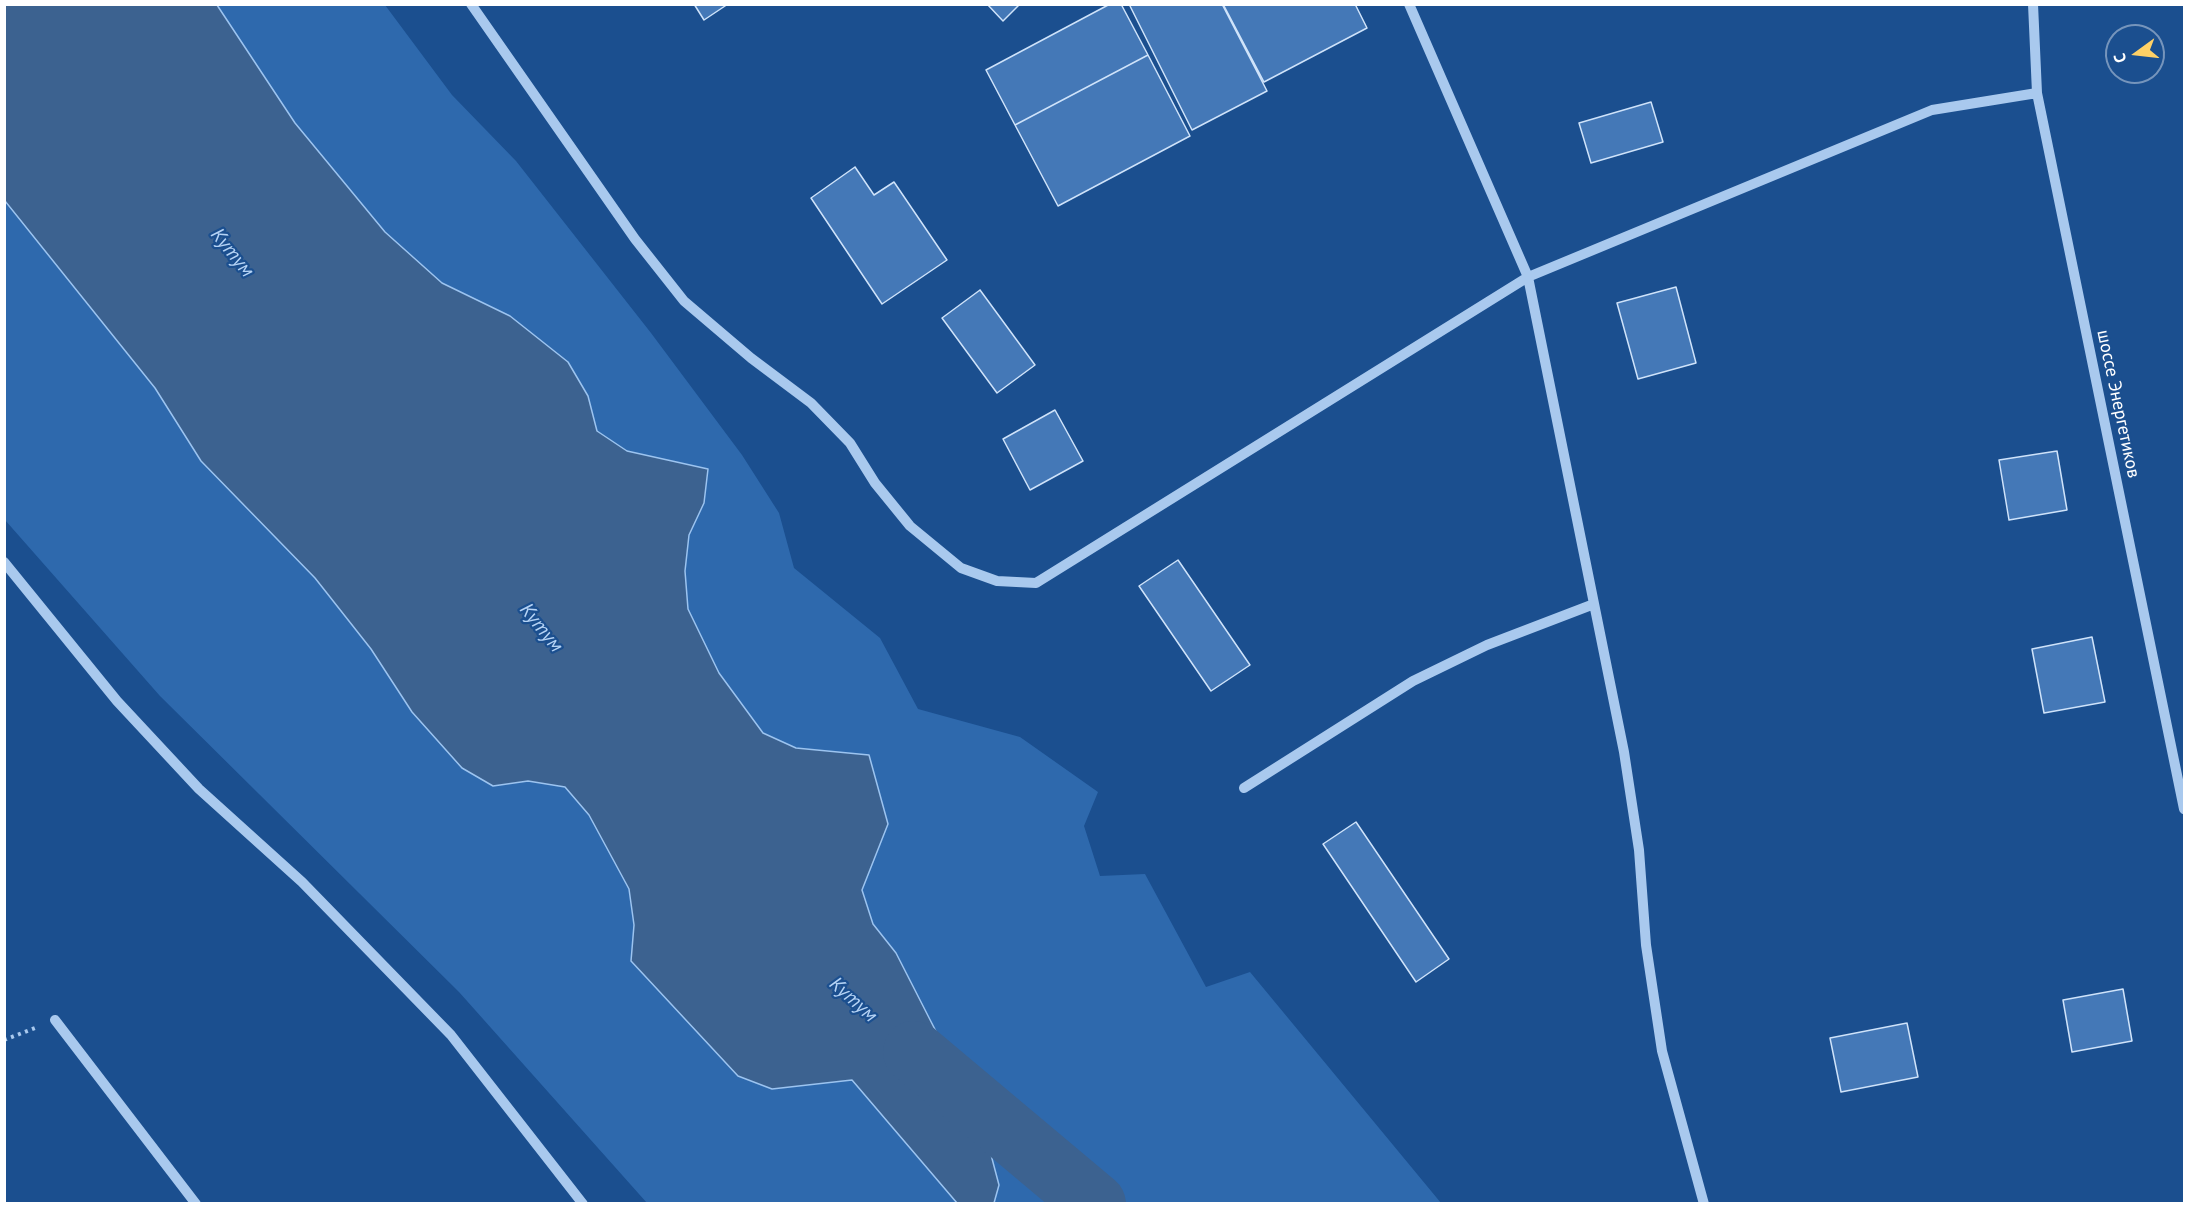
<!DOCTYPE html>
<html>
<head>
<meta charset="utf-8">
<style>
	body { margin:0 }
	#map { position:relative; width:2189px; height:1208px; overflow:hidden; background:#1b4f8f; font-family:"PT Sans",sans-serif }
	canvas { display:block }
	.frame { position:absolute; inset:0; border:6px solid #fff; pointer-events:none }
	.north { position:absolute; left:2105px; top:24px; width:60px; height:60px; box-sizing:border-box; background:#1b4f8f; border:2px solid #7695bc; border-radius:50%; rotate:255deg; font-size:16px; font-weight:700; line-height:24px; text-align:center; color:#fff }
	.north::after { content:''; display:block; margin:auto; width:21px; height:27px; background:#ffd166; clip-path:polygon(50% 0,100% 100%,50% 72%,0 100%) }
</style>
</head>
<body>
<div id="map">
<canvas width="2189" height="1208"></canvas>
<div class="frame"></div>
<div class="north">С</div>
</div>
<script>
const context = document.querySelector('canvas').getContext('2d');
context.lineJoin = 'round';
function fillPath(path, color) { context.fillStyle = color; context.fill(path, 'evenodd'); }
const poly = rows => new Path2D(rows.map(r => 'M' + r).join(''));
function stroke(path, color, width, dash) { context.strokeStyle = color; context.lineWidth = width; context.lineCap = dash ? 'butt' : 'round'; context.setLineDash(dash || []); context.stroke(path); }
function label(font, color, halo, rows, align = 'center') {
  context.font = font + ' "PT Sans",sans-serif'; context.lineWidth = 4.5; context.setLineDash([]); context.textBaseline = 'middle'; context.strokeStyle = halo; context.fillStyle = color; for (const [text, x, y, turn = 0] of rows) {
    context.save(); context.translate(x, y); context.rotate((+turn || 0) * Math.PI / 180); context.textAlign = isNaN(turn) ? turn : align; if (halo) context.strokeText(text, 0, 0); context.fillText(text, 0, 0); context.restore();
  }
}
fillPath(poly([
	[217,5,385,5,452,95,516,161,651,333,742,455,779,513,794,568,880,638,918,709,1020,737,1098,792,1084,826,1100,876,1145,874,1206,987,1250,972,1441,1203,994,1203,999,1185,971,1079,946,1051,896,953,873,924,862,890,888,824,869,755,796,748,763,733,719,673,688,609,685,571,689,535,704,503,708,469,627,451,597,431,588,396,510,316,442,283,385,232,295,124],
	[4,201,155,388,201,461,315,578,371,649,412,712,493,786,528,781,564,786,589,815,629,889,634,925,631,961,738,1076,772,1089,852,1080,958,1203,647,1203,459,992,160,696,5,520]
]), '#2e69ad');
const water = poly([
	[4,5,217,5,295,123,385,232,442,283,510,316,568,362,588,396,597,431,627,451,708,469,704,503,689,535,685,571,688,609,719,673,763,733,796,748,869,755,888,824,862,890,873,924,896,953,946,1051,971,1079,999,1185,994,1203,957,1203,852,1080,772,1089,738,1076,631,961,634,925,629,889,589,815,565,787,528,781,493,786,462,768,412,712,371,649,315,578,201,461,155,388,5,201,4,5]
]);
fillPath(water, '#3c6290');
stroke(water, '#9cc4f0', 1.5);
stroke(poly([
	[914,1052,1095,1204]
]), '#3c6290', 62);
const building = poly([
	[694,4,728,4,704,20,694,4],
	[987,4,1020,4,1003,21,987,4],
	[1110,4,1121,4,1148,55,1015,125,986,70,1110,4],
	[1129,4,1222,4,1267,91,1192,130,1129,4],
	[1223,4,1355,4,1367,28,1264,82,1223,4],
	[1148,55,1190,136,1058,206,1015,125,1148,55],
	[1651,102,1663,142,1591,163,1579,123,1651,102],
	[855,167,874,195,894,182,947,260,882,304,811,198,855,167],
	[1676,287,1696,363,1638,379,1617,303,1676,287],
	[980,290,1035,365,997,393,942,318,980,290],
	[1055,410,1083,461,1030,490,1003,439,1055,410],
	[2057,451,2067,510,2009,520,1999,460,2057,451],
	[1178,560,1250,665,1211,691,1139,586,1178,560],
	[2092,637,2105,702,2044,713,2032,649,2092,637],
	[1356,822,1449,959,1416,982,1323,844,1356,822],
	[2123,989,2132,1041,2072,1052,2063,1000,2123,989],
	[1907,1023,1918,1077,1841,1092,1830,1038,1907,1023]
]);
fillPath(building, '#4478b7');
stroke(building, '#cfe3fa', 1.5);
stroke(poly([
	[4,1040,35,1028]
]), '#a9c9ee', 4, [3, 4.5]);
stroke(poly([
	[471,4,635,239,684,301,751,358,811,403,850,443,875,483,910,526,961,568,997,581,1036,583,1528,277,1932,110,2037,93],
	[1409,4,1528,277,1624,752,1639,850,1646,945,1662,1051,1704,1204],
	[2033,4,2037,93,2184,809],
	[4,562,117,701,199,789,302,882,451,1035,583,1204],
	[1244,788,1413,681,1487,645,1594,604],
	[55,1020,196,1204]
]), '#a9c9ee', 10);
label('18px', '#fff', '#1b4f8f', [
	["шоссе Энергетиков",2118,404,78]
]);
label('italic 20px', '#b5d3f5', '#1b4f8f', [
	["Кутум",232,253,51],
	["Кутум",541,628,51],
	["Кутум",853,1000,42]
]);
</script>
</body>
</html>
